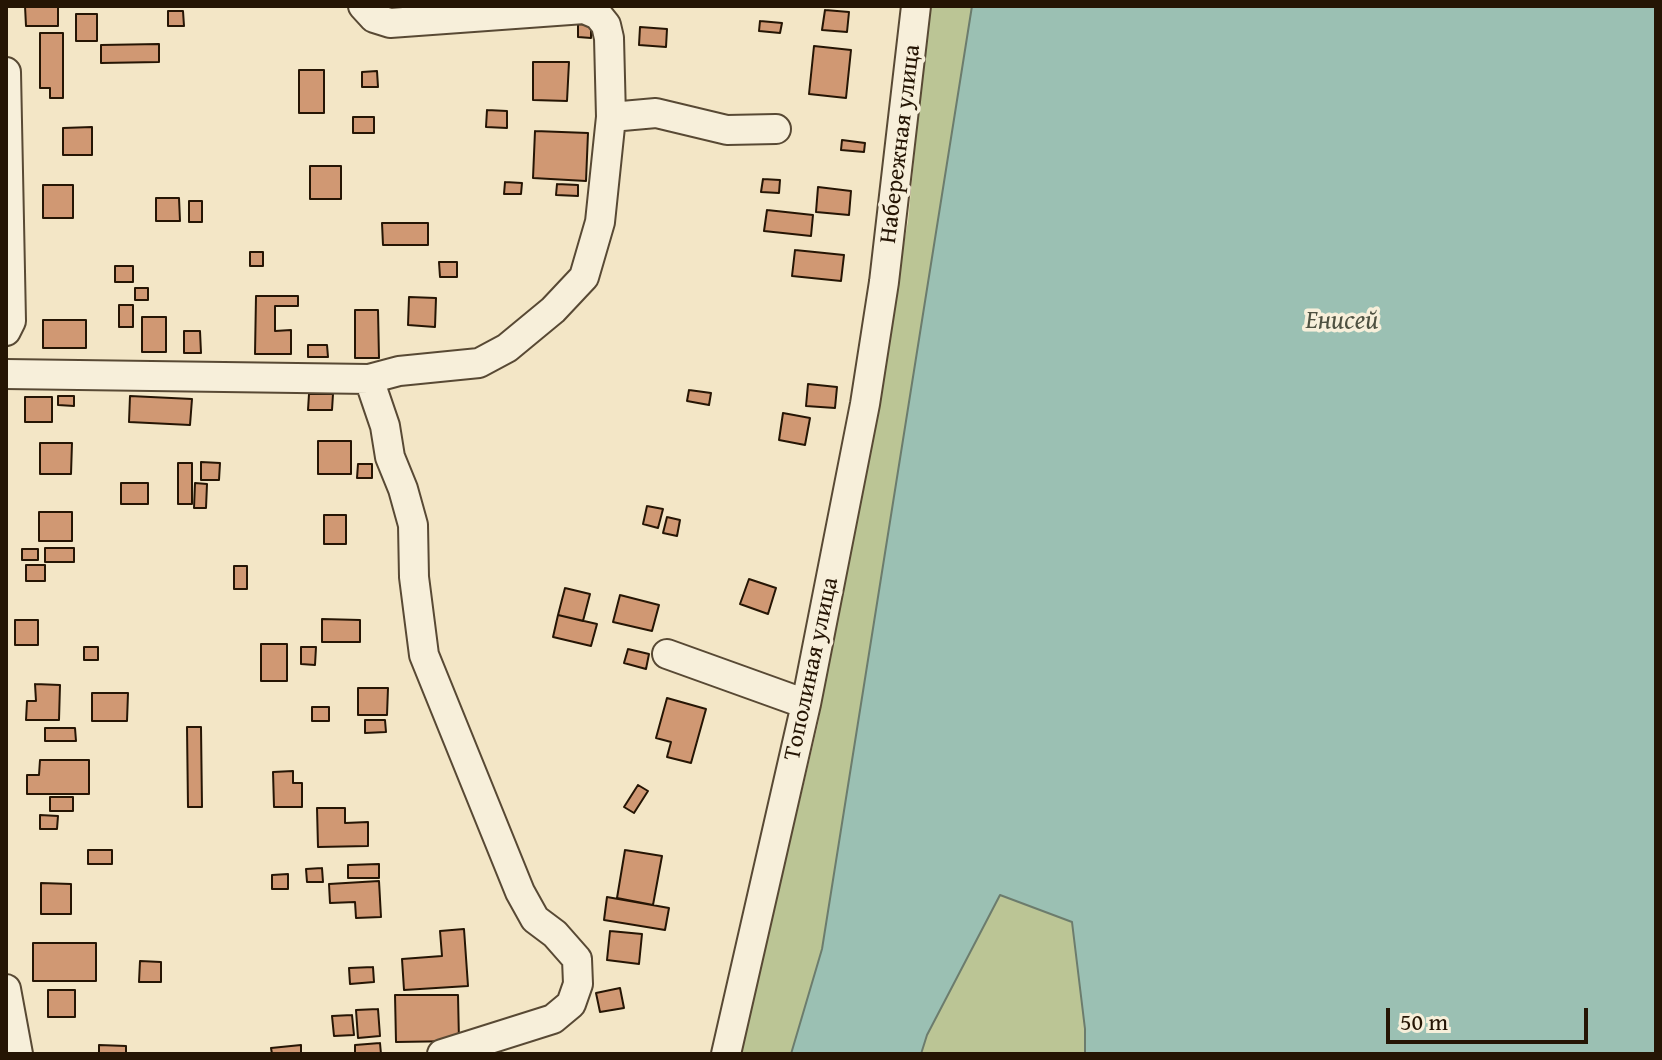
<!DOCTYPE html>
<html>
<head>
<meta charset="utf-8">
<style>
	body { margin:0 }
	#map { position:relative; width:1662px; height:1060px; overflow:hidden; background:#f3e6c6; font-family:"Gentium Book Plus",serif }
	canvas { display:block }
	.frame { position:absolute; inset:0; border:8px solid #251504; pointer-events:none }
	.scale { position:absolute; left:1386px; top:1008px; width:202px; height:36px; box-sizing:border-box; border:4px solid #251504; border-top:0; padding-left:10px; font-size:24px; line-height:28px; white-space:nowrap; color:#251504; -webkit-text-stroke:6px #f7efda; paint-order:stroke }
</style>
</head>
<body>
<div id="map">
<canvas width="1662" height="1060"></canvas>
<div class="frame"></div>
<div class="scale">50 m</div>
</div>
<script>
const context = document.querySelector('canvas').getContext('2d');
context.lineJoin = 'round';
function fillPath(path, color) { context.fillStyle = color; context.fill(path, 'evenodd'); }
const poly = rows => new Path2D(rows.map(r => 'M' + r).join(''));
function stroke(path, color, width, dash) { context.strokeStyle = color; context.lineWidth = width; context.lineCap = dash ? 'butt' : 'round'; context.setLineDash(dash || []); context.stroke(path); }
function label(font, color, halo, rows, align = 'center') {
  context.font = font + ' "Gentium Book Plus",serif'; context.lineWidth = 7; context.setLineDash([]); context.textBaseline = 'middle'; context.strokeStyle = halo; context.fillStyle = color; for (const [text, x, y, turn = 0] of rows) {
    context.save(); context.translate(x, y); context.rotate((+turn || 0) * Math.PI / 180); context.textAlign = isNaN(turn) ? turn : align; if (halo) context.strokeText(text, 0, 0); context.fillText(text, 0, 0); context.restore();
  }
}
fillPath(poly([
	[929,6,972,6,970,24,822,949,791,1054,740,1054,818,724,908,221],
	[1000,895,1072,921,1085,1029,1085,1054,921,1054,927,1035]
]), '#bbc595');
const water = poly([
	[972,6,1656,6,1656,1054,1085,1054,1085,1029,1072,922,1000,895,927,1035,921,1054,791,1054,822,949,972,6]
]);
fillPath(water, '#9bc0b3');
stroke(water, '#6c7c6d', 2);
const building = poly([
	[25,6,58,6,58,26,26,26,25,6],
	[825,10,849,12,847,32,822,30,825,10],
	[168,11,183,11,184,26,168,26,168,11],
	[76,14,97,14,97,41,76,41,76,14],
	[760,21,782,23,780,33,759,31,760,21],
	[578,24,591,25,591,38,578,37,578,24],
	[640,27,667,29,666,47,639,45,640,27],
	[40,33,63,33,63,98,50,98,50,88,40,88,40,33],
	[159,44,159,62,101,63,101,45,159,44],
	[814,46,851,50,846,98,809,94,814,46],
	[533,62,569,62,567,101,533,100,533,62],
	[299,70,324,70,324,113,299,113,299,70],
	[377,71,378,87,362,87,362,72,377,71],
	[487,110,507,111,507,128,486,127,487,110],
	[353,117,374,117,374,133,353,133,353,117],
	[92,127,92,155,63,155,63,128,92,127],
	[535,131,588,133,586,181,533,178,535,131],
	[842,140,865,143,864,152,841,150,842,140],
	[310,166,341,166,341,199,310,199,310,166],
	[763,179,780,180,779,193,761,192,763,179],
	[505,182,522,183,521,194,504,194,505,182],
	[557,184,578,185,578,196,556,195,557,184],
	[43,185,73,185,73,218,43,218,43,185],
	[818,187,851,191,849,215,816,212,818,187],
	[156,198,179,198,180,221,156,221,156,198],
	[189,201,202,201,202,222,189,222,189,201],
	[767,210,813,215,811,236,764,231,767,210],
	[382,223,428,223,428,245,383,245,382,223],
	[795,250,844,255,841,281,792,276,795,250],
	[250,252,263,252,263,266,250,266,250,252],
	[439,262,457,262,457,277,440,277,439,262],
	[115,266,133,266,133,282,115,282,115,266],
	[135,288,148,288,148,300,135,300,135,288],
	[256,296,298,296,298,306,275,306,275,331,291,330,291,354,255,354,256,296],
	[409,297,436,298,435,327,408,325,409,297],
	[119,305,133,305,133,327,119,327,119,305],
	[355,310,378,310,379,358,355,358,355,310],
	[142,317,166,317,166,352,142,352,142,317],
	[43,320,86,320,86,348,43,348,43,320],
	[184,331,200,331,201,353,184,353,184,331],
	[308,345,327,345,328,357,308,357,308,345],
	[808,384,837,387,835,408,806,406,808,384],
	[689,390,711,393,709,405,687,401,689,390],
	[309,394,333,394,332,410,308,410,309,394],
	[58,396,74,396,74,406,58,405,58,396],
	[130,396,192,399,190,425,129,422,130,396],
	[25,397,52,397,52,422,25,422,25,397],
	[783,413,810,418,805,445,779,440,783,413],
	[318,441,351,441,351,474,318,474,318,441],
	[40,443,72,443,71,474,40,474,40,443],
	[201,462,220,463,219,480,201,480,201,462],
	[178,463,192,463,192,504,178,504,178,463],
	[358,464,372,464,372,478,357,478,358,464],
	[121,483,148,483,148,504,121,504,121,483],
	[195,483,207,484,206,508,194,508,195,483],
	[647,506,663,509,658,528,643,524,647,506],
	[39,512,72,512,72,541,39,541,39,512],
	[324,515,346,515,346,544,324,544,324,515],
	[667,517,680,520,677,536,663,533,667,517],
	[45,548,74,548,74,562,45,562,45,548],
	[22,549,38,549,38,560,22,560,22,549],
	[26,565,45,565,45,581,26,581,26,565],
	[234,566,247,566,247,589,234,589,234,566],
	[749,579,776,588,768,614,740,604,749,579],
	[565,588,590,594,583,621,558,615,565,588],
	[620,595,659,605,652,631,613,622,620,595],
	[558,615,597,624,591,646,553,637,558,615],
	[322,619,360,620,360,642,322,642,322,619],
	[15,620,38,620,38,645,15,645,15,620],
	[261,644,287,644,287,681,261,681,261,644],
	[84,647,98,647,98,660,84,660,84,647],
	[301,647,316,647,315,665,301,664,301,647],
	[628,649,649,654,646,669,624,663,628,649],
	[35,684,60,685,59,720,26,720,27,701,36,701,35,684],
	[358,688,388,688,387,715,358,715,358,688],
	[92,693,128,693,127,721,92,721,92,693],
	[667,698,706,709,691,763,667,757,671,742,656,738,667,698],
	[312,707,329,707,329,721,312,721,312,707],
	[365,720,385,720,386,732,365,733,365,720],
	[187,727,201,727,202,807,188,807,187,727],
	[45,728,75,728,76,741,45,741,45,728],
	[40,760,89,760,89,794,27,794,27,775,39,775,40,760],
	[293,771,293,783,302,783,302,807,274,807,273,772,293,771],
	[638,785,648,791,634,813,624,807,638,785],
	[50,797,73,797,73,811,50,811,50,797],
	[317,808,345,808,345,823,368,822,368,846,318,847,317,808],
	[40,815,58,816,57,829,40,829,40,815],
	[88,850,112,850,112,864,88,864,88,850],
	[625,850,662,856,653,905,617,898,625,850],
	[379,864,379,878,348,878,348,865,379,864],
	[322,868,323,882,307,882,306,869,322,868],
	[288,874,288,889,272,889,272,875,288,874],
	[379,881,381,917,356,918,355,902,330,903,329,884,379,881],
	[41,883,71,884,71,914,41,914,41,883],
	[607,897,669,908,665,930,604,920,607,897],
	[464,929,468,986,404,990,402,959,442,956,440,931,464,929],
	[610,931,642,934,639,964,607,960,610,931],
	[33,943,96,943,96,981,33,981,33,943],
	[140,961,161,962,161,982,139,982,140,961],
	[373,967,374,982,350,984,349,968,373,967],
	[620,988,624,1008,600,1012,596,993,620,988],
	[48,990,75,990,75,1017,48,1017,48,990],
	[395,995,458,995,459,1041,396,1042,395,995],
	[378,1009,380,1036,358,1038,356,1010,378,1009],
	[352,1015,354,1035,334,1036,332,1016,352,1015],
	[380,1043,381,1054,355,1054,355,1045,380,1043],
	[99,1045,126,1046,126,1054,99,1054,99,1045],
	[301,1045,301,1054,272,1054,271,1048,301,1045]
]);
fillPath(building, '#d09873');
stroke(building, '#251504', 2);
const minor = poly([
	[6,72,11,321,6,331],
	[611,117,656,113,727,130,776,129],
	[6,374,369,379,399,371,479,363,507,348,553,310,584,277,600,222,611,117,609,38,606,25,598,15,584,9,390,23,374,18,363,6],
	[369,379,385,426,390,457,403,489,413,525,414,577,424,655,520,892,535,919,555,934,577,959,578,984,571,1004,553,1019,442,1054],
	[667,654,806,704],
	[6,989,18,1054],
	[726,1054,806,704,865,404,884,282,916,6]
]);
stroke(minor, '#584934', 32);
stroke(minor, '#f7efda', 28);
label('24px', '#251504', '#f7efda', [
	["Набережная улица",901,144,-83],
	["Тополиная улица",812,669,-78]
]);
label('italic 26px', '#4e5141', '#f7efda', [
	["Енисей",1342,321]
]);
</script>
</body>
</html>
